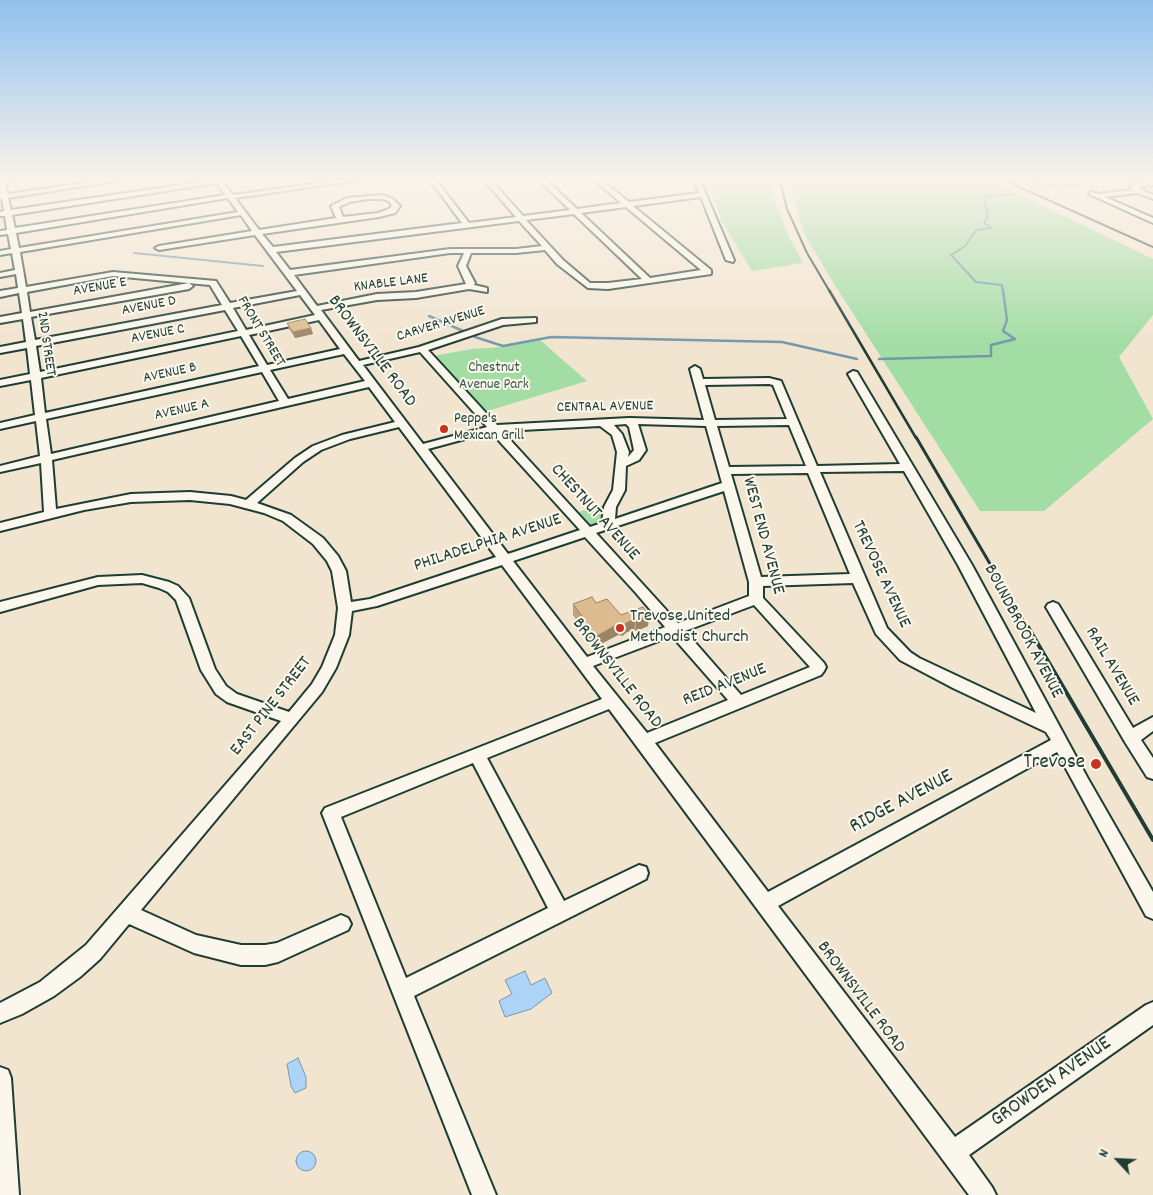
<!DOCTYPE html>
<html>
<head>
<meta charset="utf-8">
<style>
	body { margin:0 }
	#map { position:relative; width:1153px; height:1195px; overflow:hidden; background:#f2e5d0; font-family:Dekko,sans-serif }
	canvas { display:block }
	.north { position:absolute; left:1093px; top:1135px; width:50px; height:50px; -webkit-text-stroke:4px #fbf7ec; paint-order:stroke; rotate:295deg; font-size:14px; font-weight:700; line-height:20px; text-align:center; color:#1f3d34 }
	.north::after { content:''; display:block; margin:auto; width:18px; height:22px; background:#1f3d34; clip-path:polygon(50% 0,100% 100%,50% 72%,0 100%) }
</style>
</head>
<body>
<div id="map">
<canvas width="1153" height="1195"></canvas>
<div class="north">N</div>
</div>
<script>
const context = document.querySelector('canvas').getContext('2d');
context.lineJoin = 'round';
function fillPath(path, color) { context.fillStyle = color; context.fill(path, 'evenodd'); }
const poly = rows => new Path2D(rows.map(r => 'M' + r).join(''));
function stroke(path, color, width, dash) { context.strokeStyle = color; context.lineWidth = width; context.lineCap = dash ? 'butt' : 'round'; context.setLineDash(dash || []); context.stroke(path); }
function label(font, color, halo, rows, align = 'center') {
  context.font = font + ' Dekko,sans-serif'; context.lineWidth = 4; context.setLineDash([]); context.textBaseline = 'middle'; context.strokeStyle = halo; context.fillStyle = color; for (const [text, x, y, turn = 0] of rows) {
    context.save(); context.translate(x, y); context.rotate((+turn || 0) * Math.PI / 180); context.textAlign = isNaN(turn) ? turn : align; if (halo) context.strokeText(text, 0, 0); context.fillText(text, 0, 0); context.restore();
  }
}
fillPath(poly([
	[707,178,771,178,776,202,786,230,803,263,752,271,722,222],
	[787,178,986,178,1153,259,1153,315,1119,357,1153,419,1044,511,980,511,829,276,805,235],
	[1010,178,1081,178,1088,185,1037,191],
	[540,340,587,381,484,412,433,356,472,349,502,347],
	[597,505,607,507,603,522,588,525,577,513]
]), '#a2dda4');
const water = poly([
	[525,971,531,985,545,978,552,993,531,1009,505,1017,499,1001,512,994,505,980,525,971],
	[298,1058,306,1077,306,1088,295,1093,291,1086,287,1064,298,1058],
	'296 1161a10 10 0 1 1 20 0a10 10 0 1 1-20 0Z'
]);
fillPath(water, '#add4f7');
stroke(water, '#7498a9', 1);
stroke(poly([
	[1025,178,1034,183,1035,187],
	[134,253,263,266],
	[1003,292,1002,285,976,282,951,255,965,246,976,230,991,228,984,223,988,216,984,197,1013,194]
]), '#7498a9', 2);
stroke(poly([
	[429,316,463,331],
	[475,337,503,346,551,337,782,342,857,359],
	[879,359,991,356,991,345,1015,339,1003,331,1007,320,1003,290]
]), '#7498a9', 2.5);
const minor = poly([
	[0,178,28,178,5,183,8,194,118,178,135,178,8,198,11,210,214,180,213,178,221,180,233,195,356,178,374,178,235,198,259,230,336,218,331,206,347,198,383,195,393,199,400,206,395,213,379,217,262,234,273,247,462,223,430,180,433,178,435,179,469,223,516,217,482,178,489,178,523,216,570,210,537,178,544,178,577,209,621,203,592,178,599,178,629,202,699,193,693,178,699,178,734,260,733,262,726,260,701,197,633,206,711,270,711,274,608,289,588,288,557,264,545,250,516,253,471,253,466,266,475,283,474,285,487,288,487,292,469,289,416,298,377,300,321,310,359,361,419,347,502,319,536,318,536,322,503,325,428,350,497,425,629,418,704,420,690,369,695,366,700,369,703,379,769,378,781,381,817,466,900,464,848,374,853,371,857,372,972,565,1087,777,1153,892,1153,919,1146,916,1057,752,778,906,955,1137,1146,1005,1153,1002,1153,1025,969,1155,992,1187,996,1195,969,1195,609,709,487,758,564,901,639,865,646,867,648,873,646,879,414,996,496,1195,472,1195,322,813,325,808,602,699,502,565,377,606,352,611,349,635,336,668,322,692,141,910,196,935,241,945,265,945,277,943,341,915,348,918,351,924,348,930,278,962,265,965,241,965,194,953,129,924,100,959,80,977,54,996,22,1014,0,1023,0,1003,40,982,86,945,281,721,227,702,216,694,201,670,176,600,168,592,159,588,142,583,98,585,0,612,0,602,98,577,142,575,169,582,178,586,189,598,215,669,226,686,237,694,289,712,312,684,322,667,335,635,338,608,332,571,327,561,313,544,283,521,264,513,230,504,190,500,131,502,84,510,0,531,0,523,44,512,41,463,0,472,0,466,40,456,36,421,0,429,0,423,35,415,31,380,0,386,0,380,30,374,27,348,0,353,0,347,26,342,23,319,0,323,0,317,22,313,19,293,0,297,0,291,18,288,16,274,0,277,0,273,15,270,12,253,0,255,0,251,11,249,8,234,0,235,0,231,7,230,5,216,0,216,0,212,4,211,2,199,0,199,0,178],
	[217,183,225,195,15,228,12,215,217,183],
	[228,198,238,212,19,248,16,233,228,198],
	[368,199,382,199,389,201,392,206,389,209,378,213,343,217,339,207,349,202,368,199],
	[626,207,701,270,650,278,581,213,626,207],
	[574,214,642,279,608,283,590,283,563,260,526,220,574,214],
	[241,215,252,231,159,246,155,248,159,250,255,235,297,291,230,303,216,281,113,272,26,287,20,252,241,215],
	[519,221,542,246,516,249,450,249,290,270,276,252,519,221],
	[450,253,464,253,458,266,466,284,416,292,377,294,317,306,294,275,450,253],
	[113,276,210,285,222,305,35,340,31,317,189,289,193,286,189,283,30,312,27,292,113,276],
	[300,295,315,315,246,330,233,308,300,295],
	[225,310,238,331,40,372,36,346,225,310],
	[319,320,340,349,267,365,249,335,319,320],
	[241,336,259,366,45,413,41,378,241,336],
	[420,352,487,427,423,444,363,365,420,352],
	[344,354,365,381,288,399,270,370,344,354],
	[262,372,279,401,51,454,46,419,262,372],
	[769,384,773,385,787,419,715,420,705,385,769,384],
	[369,387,395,422,342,435,313,446,295,458,246,500,231,496,190,492,131,494,56,509,52,460,369,387],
	[626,424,629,427,634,450,628,457,629,452,622,434,614,425,626,424],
	[638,424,706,426,722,483,615,519,616,507,625,490,626,466,639,460,646,450,638,424],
	[789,425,806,466,729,467,717,426,789,425],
	[600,426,612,435,617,452,613,490,604,507,602,523,590,527,502,431,600,426],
	[399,427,496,557,370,599,351,602,346,571,338,556,323,538,291,515,257,503,303,462,321,450,350,439,399,427],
	[491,432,580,530,508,554,428,449,491,432],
	[904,471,958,565,1036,713,919,658,910,652,887,628,820,472,904,471],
	[808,473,850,574,761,577,731,474,808,473],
	[724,491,749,582,749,596,678,623,596,533,724,491],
	[585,537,636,593,665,627,587,657,513,561,585,537],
	[853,583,876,634,900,660,953,688,1046,732,1051,740,768,892,655,743,821,675,824,671,826,667,824,663,763,598,763,586,853,583],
	[754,605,810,667,741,695,685,631,754,605],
	[672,636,728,700,647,733,593,666,672,636],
	[473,763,548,908,406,978,341,817,473,763],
	[1153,181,1153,185,1137,187,1153,195,1153,199,1137,193,1105,197,1153,218,1153,223,1089,194,1092,192,1098,194,1132,190,1130,187,1133,183,1153,181],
	[1053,602,1058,604,1133,728,1153,717,1153,731,1141,740,1153,758,1153,779,1147,777,1125,742,1046,607,1048,604,1053,602],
	[0,1067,8,1070,11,1078,19,1195,0,1195,0,1067]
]);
stroke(minor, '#1f3d34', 4);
fillPath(minor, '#fbf7ec');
stroke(poly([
	[779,178,787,209,807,253,830,292],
	[999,178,1153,247]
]), '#1f3d34', 2);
stroke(poly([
	[829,290,916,438]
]), '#1f3d34', 2.5);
stroke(poly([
	[916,437,1028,629]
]), '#1f3d34', 3);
stroke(poly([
	[1028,627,1153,840]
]), '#1f3d34', 4);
fillPath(poly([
	[287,323,311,328,313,334,295,338,289,329],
	[596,603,621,615,649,615,648,626,636,631,634,630,627,632,622,636,618,635,597,646,589,642,582,633,582,628,573,615,573,604]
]), '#bda27b');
fillPath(poly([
	[311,328,313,334,295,338,293,332],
	[649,615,648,626,636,631,636,621],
	[635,619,634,630,627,632,622,636,622,626,628,622],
	[618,624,618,635,597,646,597,636]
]), '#9a8464');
const building = poly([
	[305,319,311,328,293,332,287,323,305,319],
	[592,597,596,603,607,599,621,615,643,607,649,615,636,621,635,619,628,622,622,626,618,624,597,636,590,632,583,622,585,620,573,604,592,597]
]);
fillPath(building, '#dcbc8f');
stroke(building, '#9a8464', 1);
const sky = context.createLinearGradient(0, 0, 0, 345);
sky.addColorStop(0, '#90c1ee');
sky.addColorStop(0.52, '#f9f3ea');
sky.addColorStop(1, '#f9f3ea00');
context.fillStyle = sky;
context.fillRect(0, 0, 1153, 345);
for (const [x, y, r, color] of [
	[444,429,5,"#c8321e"],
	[620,628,5,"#c8321e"],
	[1096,764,6,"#c8321e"]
]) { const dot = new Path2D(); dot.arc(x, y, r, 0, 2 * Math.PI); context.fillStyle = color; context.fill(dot); stroke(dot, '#fbf7ec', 2); }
label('15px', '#1f3d34', '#fbf7ec', [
	["KNABLE LANE",391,284,-7],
	["AVENUE E",100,288,-10],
	["AVENUE D",149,307,-11],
	["CARVER AVENUE",441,325,-17],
	["FRONT STREET",260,332,59],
	["AVENUE C",158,335,-11],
	["2ND STREET",45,344,82],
	["AVENUE B",170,374,-12],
	["CENTRAL AVENUE",605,408,-1],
	["AVENUE A",182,411,-13]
]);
label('15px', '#395d4a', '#fbf7ec', [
	["Chestnut",494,369],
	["Avenue Park",494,386]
]);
label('15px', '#1f3d34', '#fbf7ec', [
	["Peppe's",454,420],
	["Mexican Grill",454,437]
], 'left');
label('18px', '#1f3d34', '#fbf7ec', [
	["BROWNSVILLE ROAD",371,352,53],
	["CHESTNUT AVENUE",594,513,48],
	["WEST END AVENUE",762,536,75],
	["PHILADELPHIA AVENUE",488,544,-18],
	["TREVOSE AVENUE",880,575,65],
	["BOUNDBROOK AVENUE",1022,632,62],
	["RAIL AVENUE",1111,667,59],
	["BROWNSVILLE ROAD",616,674,52],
	["REID AVENUE",725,686,-22],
	["EAST PINE STREET",272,707,-52],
	["BROWNSVILLE ROAD",860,998,53]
]);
label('18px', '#1f3d34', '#fbf7ec', [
	["Trevose United",630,618],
	["Methodist Church",630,639]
], 'left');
label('21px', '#1f3d34', '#fbf7ec', [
	["Trevose",1085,764]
], 'right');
label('21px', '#1f3d34', '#fbf7ec', [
	["RIDGE AVENUE",902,803,-28],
	["GROWDEN AVENUE",1052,1083,-35]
]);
</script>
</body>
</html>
